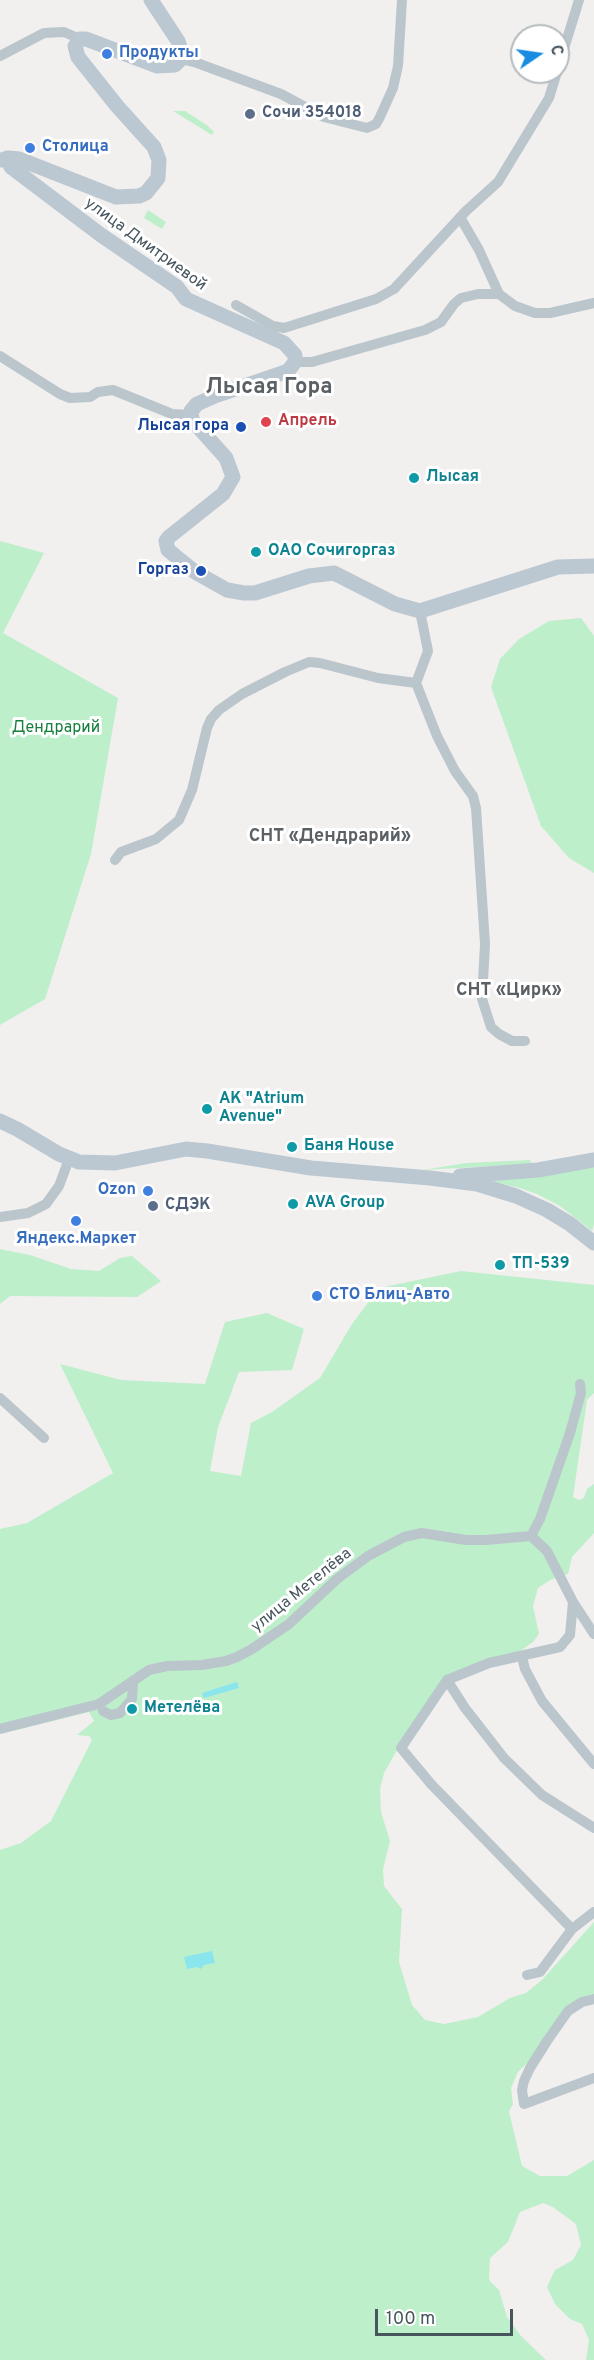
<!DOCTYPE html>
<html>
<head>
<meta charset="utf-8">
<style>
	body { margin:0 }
	#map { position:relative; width:594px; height:2360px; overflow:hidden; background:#f2efef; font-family:Overpass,sans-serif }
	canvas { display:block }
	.north { position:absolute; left:510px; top:24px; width:60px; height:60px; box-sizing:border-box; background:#fff; border:2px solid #b5bbbe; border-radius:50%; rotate:77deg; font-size:16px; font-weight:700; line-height:24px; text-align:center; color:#47555d }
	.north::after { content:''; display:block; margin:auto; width:21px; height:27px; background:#198ce2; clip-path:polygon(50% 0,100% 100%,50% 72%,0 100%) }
	.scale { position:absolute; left:375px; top:2309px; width:138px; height:27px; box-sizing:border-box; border:3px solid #47555d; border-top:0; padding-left:8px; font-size:18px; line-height:21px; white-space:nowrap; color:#47555d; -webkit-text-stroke:4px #fff; paint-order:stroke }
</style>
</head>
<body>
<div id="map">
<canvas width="594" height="2360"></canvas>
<div class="north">С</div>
<div class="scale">100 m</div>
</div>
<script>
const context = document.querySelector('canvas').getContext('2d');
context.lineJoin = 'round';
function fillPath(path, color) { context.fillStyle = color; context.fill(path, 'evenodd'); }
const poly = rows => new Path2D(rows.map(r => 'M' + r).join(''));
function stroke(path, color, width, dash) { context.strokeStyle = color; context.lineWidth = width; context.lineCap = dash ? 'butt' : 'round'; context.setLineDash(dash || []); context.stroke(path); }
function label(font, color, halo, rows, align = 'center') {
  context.font = font + ' Overpass,sans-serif'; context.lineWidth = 6; context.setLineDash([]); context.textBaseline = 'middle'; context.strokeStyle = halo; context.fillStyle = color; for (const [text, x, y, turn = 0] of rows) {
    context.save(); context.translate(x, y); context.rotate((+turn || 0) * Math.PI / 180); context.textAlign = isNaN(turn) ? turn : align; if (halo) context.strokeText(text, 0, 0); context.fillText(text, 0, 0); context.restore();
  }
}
fillPath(poly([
	[173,111,185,111,208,126,214,132,212,135],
	[148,210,166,222,162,229,144,218],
	[0,541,44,553,3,633,118,698,91,854,45,999,0,1025],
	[581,618,594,636,594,873,569,858,541,826,491,687,500,659,519,639,549,621],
	[530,1160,531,1164,423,1170,466,1163],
	[594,1167,594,1224,592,1231,560,1206,537,1194,520,1188,486,1180],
	[0,1249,30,1255,71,1269,99,1271,120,1258,132,1256,161,1281,137,1297,10,1296,0,1304],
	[461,1271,594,1285,594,1393,587,1400,573,1497,579,1500,584,1498,587,1489,594,1484,594,1533,572,1557,568,1574,550,1580,538,1588,533,1606,539,1634,533,1642,519,1652,468,1666,448,1677,401,1743,384,1773,380,1789,381,1812,390,1841,383,1869,384,1886,402,1909,399,1962,412,2005,425,2020,444,2024,478,2017,510,1998,526,1993,542,1980,594,1922,594,1995,582,1999,535,2055,518,2072,511,2088,513,2104,509,2111,522,2166,540,2176,567,2176,594,2160,594,2360,586,2360,589,2340,582,2324,570,2319,555,2304,547,2287,555,2270,573,2260,581,2245,576,2224,553,2207,543,2203,520,2212,508,2242,490,2258,489,2280,499,2290,507,2317,521,2336,546,2360,0,2360,0,1850,21,1843,51,1821,92,1740,89,1736,77,1735,94,1721,89,1712,0,1734,0,1529,27,1523,113,1473,60,1364,121,1380,205,1384,225,1322,267,1313,304,1329,292,1370,239,1372,218,1427,210,1471,241,1476,251,1423,272,1412,320,1378,352,1324,379,1288]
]), '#bdefca');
fillPath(poly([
	[237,1682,239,1688,204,1698,202,1693],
	[212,1951,215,1963,204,1965,201,1969,197,1967,187,1969,184,1957]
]), '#8ae5ec');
stroke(poly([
	[0,56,44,33,64,32,80,39],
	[181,59,197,63,281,94,324,117,367,128,376,124,379,119,393,88,398,66,402,0],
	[558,68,579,0],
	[460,217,479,250,499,294],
	[236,305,273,326,284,328,376,299,394,289,466,211,498,182,549,98,557,72],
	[0,356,60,394,70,398,90,397,98,392,113,390,172,414,191,415],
	[295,362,312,362,425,330,441,322,454,304,461,298,478,294,499,294,515,306,535,313,550,313,594,303],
	[420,611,428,651,416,683,437,736,455,771,473,796,476,808,485,944,482,999,491,1027,499,1034,512,1041,525,1041],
	[115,860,121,852,156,839,179,820,192,790,207,728,211,719,219,710,242,694,285,672,309,662,320,663,378,678,416,683],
	[0,1217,28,1213,46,1204,59,1186,69,1159],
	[0,1398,44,1438],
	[531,1536,547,1551,573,1602,594,1634],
	[522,1657,525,1669,542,1701,594,1764],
	[447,1680,465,1708,504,1758,542,1795,594,1828],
	[103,1711,111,1715,120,1713,132,1699,133,1681],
	[0,1729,99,1704,149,1670,167,1666,202,1665,226,1661,237,1657,252,1649,289,1624,337,1579,368,1556,404,1537,422,1533,466,1540,486,1540,531,1536,540,1519,570,1433,581,1393,580,1384],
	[572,1929,431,1784,401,1748,447,1680,489,1663,560,1647,570,1635,573,1602],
	[527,1975,540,1972,572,1929,594,1912],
	[594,1999,582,2002,568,2011,547,2041,530,2068,524,2081,522,2090,524,2104,594,2078]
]), '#bac6cc', 10);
stroke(poly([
	[7,158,11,167,101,235,177,287,186,299,284,343,295,355,295,362,288,371,215,396,197,404,191,411,192,420,226,458,233,477,223,494,169,537,166,541,168,550,195,572,227,590,244,593,255,593,309,576,334,573,395,604,420,611,558,567,594,566],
	[1,160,9,158,19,159,116,197,139,196,146,193,158,178,159,160,154,147,117,106,78,57,75,46,80,39,86,39,157,66,175,65,181,59,182,54,178,41,151,0],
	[0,1121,17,1129,59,1154,79,1162,115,1163,186,1149,207,1151,311,1168,430,1178,477,1184,516,1196,547,1210,570,1224,594,1243],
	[460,1176,538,1170,594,1160]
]), '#bbc8d1', 15);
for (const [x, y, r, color] of [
	[107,54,6,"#3f7fe0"],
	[250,114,6,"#5c6f8a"],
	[30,148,6,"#3f7fe0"],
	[266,422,6,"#e0444e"],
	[241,427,6,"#1a4fb4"],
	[414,478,6,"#0f9aa8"],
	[256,552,6,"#0f9aa8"],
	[201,571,6,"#1a4fb4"],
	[207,1109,6,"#0f9aa8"],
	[292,1147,6,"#0f9aa8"],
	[148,1191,6,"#3f7fe0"],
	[293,1204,6,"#0f9aa8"],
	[153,1206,6,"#5c6f8a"],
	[76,1221,6,"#3f7fe0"],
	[500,1265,6,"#0f9aa8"],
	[317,1296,6,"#3f7fe0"],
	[132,1709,6,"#0f9aa8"]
]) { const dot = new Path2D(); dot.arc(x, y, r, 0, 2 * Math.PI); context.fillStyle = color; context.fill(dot); stroke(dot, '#fff', 2); }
label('bold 16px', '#366cbe', '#fff', [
	["Продукты",119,54],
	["Столица",42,148],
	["Ozon",136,1191,"right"],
	["Яндекс.Маркет",76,1240,"center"],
	["СТО Блиц-Авто",329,1296]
], 'left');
label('bold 16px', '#4e5e75', '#fff', [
	["Сочи 354018",262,114],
	["СДЭК",165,1206]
], 'left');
label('16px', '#47555d', '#fff', [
	["улица Дмитриевой",145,245,36],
	["улица Метелёва",302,1591,-39]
]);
label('bold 16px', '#be3a42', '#fff', [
	["Апрель",278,422]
], 'left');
label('bold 16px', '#164399', '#fff', [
	["Лысая гора",229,427],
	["Горгаз",189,571]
], 'right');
label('bold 16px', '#0d838f', '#fff', [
	["Лысая",426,478],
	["ОАО Сочигоргаз",268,552],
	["АК \"Atrium",219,1100],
	["Avenue\"",219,1118],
	["Баня House",304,1147],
	["AVA Group",305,1204],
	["ТП-539",512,1265],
	["Метелёва",144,1709]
], 'left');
label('16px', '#177f3d', '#fff', [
	["Дендрарий",56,729]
]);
label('bold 18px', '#5b6064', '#fff', [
	["СНТ «Дендрарий»",330,837],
	["СНТ «Цирк»",509,991]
]);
label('bold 22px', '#5b6064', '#fff', [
	["Лысая Гора",269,389]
]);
</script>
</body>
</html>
